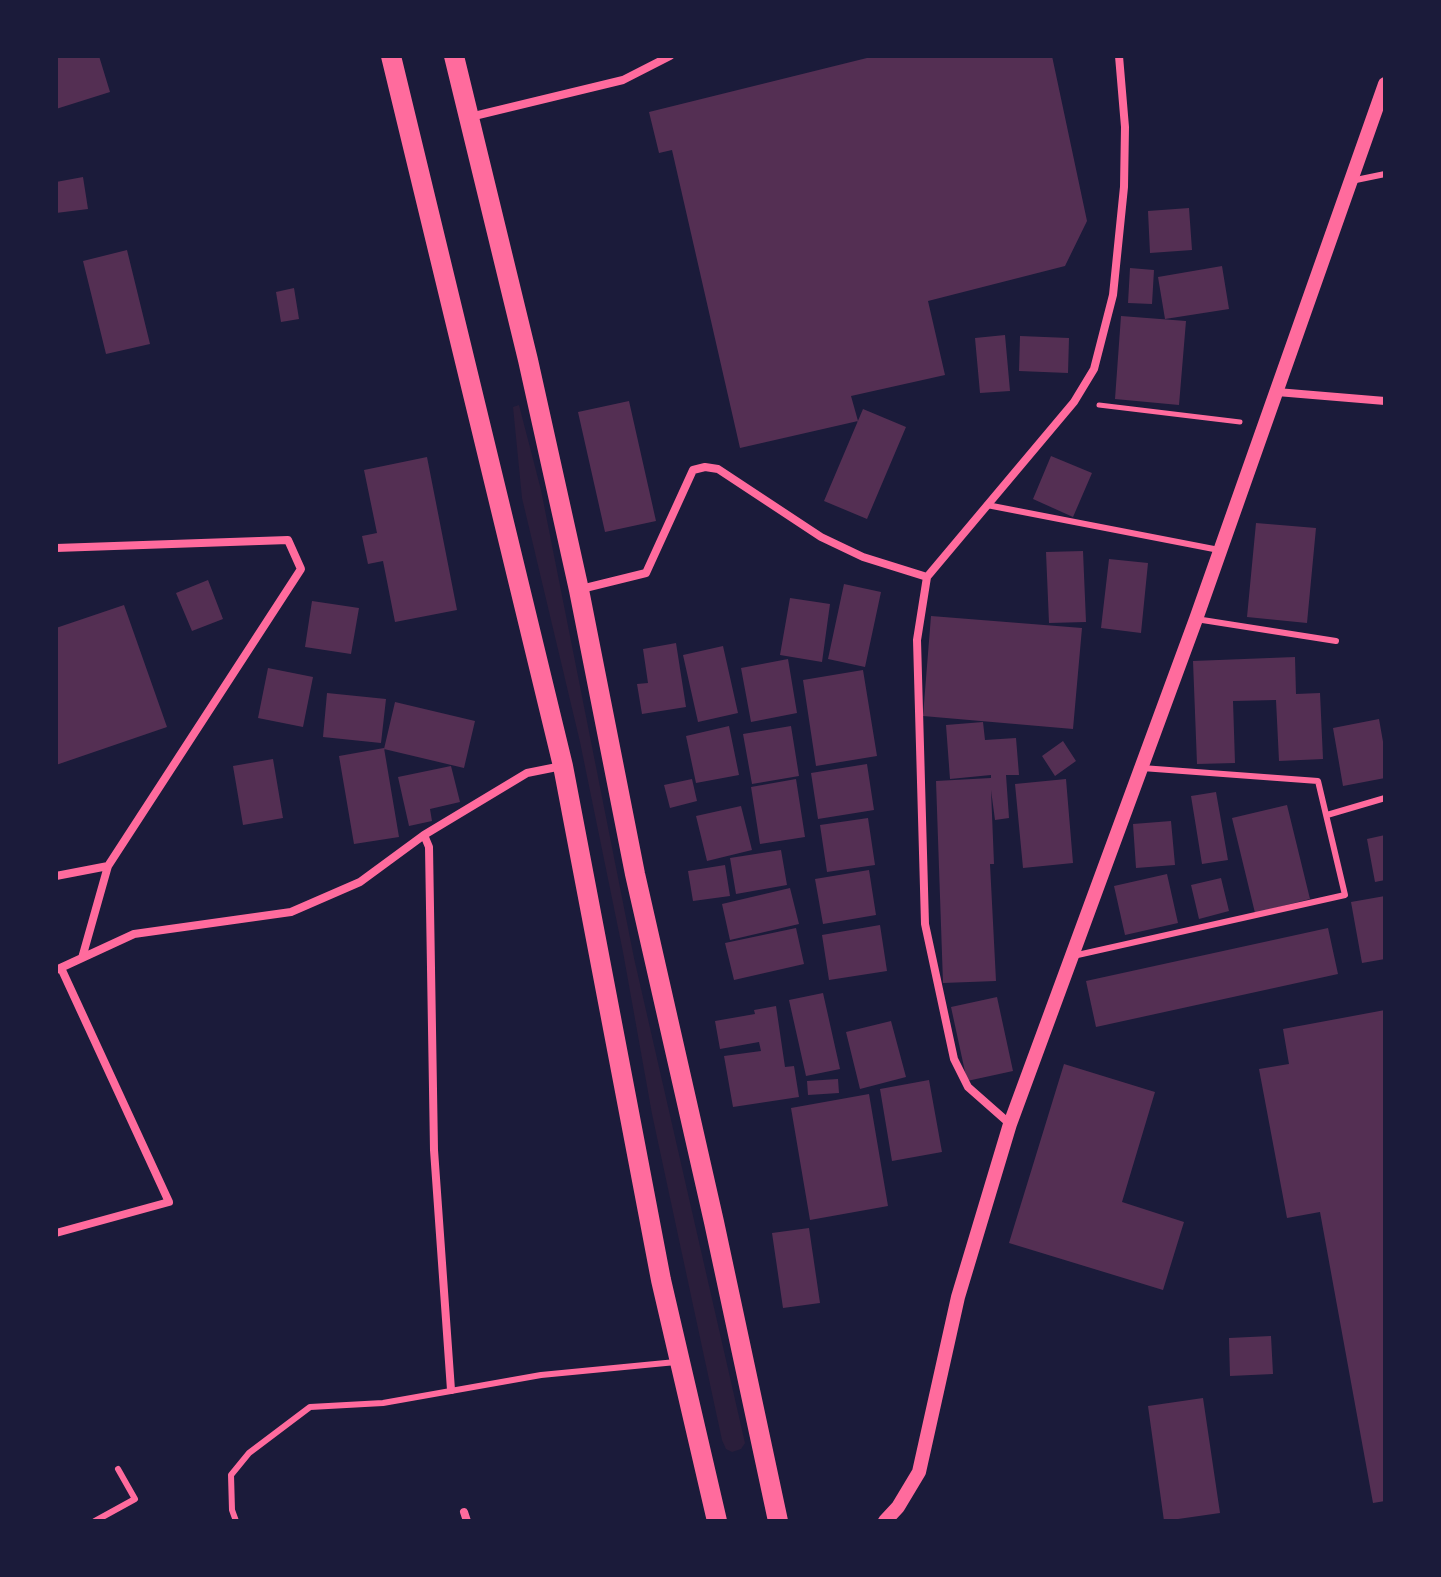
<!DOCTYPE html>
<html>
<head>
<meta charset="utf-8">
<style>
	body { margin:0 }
	#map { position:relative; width:1441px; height:1577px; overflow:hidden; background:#1b1b3a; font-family:Lora,serif }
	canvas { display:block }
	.frame { position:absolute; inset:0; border:58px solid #1b1b3a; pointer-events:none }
</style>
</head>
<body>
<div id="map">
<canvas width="1441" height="1577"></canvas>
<div class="frame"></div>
</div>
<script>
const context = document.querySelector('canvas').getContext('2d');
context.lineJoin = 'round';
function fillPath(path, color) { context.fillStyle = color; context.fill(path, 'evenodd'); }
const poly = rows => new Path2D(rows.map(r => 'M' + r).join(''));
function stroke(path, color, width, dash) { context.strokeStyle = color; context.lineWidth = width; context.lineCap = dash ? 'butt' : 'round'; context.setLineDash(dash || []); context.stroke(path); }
fillPath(poly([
	[519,405,541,490,634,958,745,1443,741,1449,732,1452,726,1449,722,1440,652,1114,623,952,580,742,522,498,513,407]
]), '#2a1e3b');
fillPath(poly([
	[56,56,99,56,110,92,56,109],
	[875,56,1052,56,1087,221,1065,266,928,301,945,375,851,396,858,421,740,448,672,150,659,153,649,112],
	[83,177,88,209,56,213,56,182],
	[1189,208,1192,250,1150,253,1148,211],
	[127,250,150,344,106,354,83,261],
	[1222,266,1229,309,1165,319,1158,277],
	[1130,268,1154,270,1152,304,1128,303],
	[294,288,299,319,281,322,276,292],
	[1121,316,1186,321,1179,405,1115,399],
	[1005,335,1010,391,980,393,975,338],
	[1020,336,1069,338,1068,373,1019,371],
	[629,401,656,521,605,532,578,412],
	[863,409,906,427,867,519,824,501],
	[1051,456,1092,473,1073,517,1033,499],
	[427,457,457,610,395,622,383,561,368,564,362,536,377,533,364,470],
	[1256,523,1316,528,1307,623,1247,617],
	[1083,551,1086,622,1049,623,1046,552],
	[1109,559,1148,563,1141,633,1101,628],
	[208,580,223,619,192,631,176,593],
	[844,584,881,592,865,667,828,659],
	[790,598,830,604,822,662,780,655],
	[312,601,359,608,351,654,305,647],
	[124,605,167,727,56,765,56,628],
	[931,616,1082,628,1073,729,923,716],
	[676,643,686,707,642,714,637,684,648,683,643,649],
	[723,646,738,713,698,722,683,655],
	[1295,657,1296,694,1320,693,1323,759,1279,761,1276,700,1233,701,1235,763,1197,764,1193,661],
	[788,659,797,713,751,722,741,668],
	[268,668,313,677,303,727,258,718],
	[863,670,877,756,816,766,803,680],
	[327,693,386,699,381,743,323,737],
	[395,702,475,721,464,768,384,749],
	[1379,719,1385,753,1385,778,1343,786,1333,728],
	[983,722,985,740,1016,738,1019,775,1006,775,1009,818,995,820,991,790,994,864,990,864,996,981,943,983,936,781,991,778,991,775,950,779,946,725],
	[729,726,739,775,696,783,686,736],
	[791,726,799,776,752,784,743,734],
	[1063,741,1076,761,1055,776,1042,756],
	[384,748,399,837,354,844,339,756],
	[273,759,283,818,243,825,233,766],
	[867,764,874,810,818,819,811,773],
	[451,766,460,802,430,809,432,821,409,826,398,777],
	[692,779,697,801,670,808,664,785],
	[796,779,805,837,760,844,751,787],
	[1066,779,1073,863,1023,868,1015,784],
	[1216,792,1228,860,1202,864,1191,796],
	[1287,805,1310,899,1255,913,1232,818],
	[741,806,752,850,707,861,696,816],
	[868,818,875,865,827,872,820,825],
	[1171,821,1175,865,1136,868,1133,824],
	[1385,835,1385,880,1375,882,1367,839],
	[781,850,787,885,736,894,730,858],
	[725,865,730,896,693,901,688,871],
	[869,870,876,915,823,924,815,879],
	[1167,874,1178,923,1125,935,1114,886],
	[1221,878,1229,911,1199,919,1191,885],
	[790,888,799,924,730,940,722,904],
	[1385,896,1385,959,1362,963,1351,902],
	[880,925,887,971,829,980,822,935],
	[796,928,804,964,734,980,725,943],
	[1328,928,1338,974,1096,1027,1086,981],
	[823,993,840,1069,806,1076,789,1000],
	[997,997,1013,1071,967,1081,951,1007],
	[776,1006,785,1067,794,1066,799,1097,733,1107,724,1056,761,1051,759,1042,720,1049,715,1021,755,1014,754,1010],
	[1385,1010,1385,1501,1373,1503,1320,1212,1287,1218,1259,1069,1289,1064,1283,1029],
	[891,1021,906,1077,860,1089,846,1032],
	[1064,1064,1155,1092,1122,1202,1184,1222,1163,1290,1009,1243],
	[838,1079,839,1093,808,1095,807,1081],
	[929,1080,942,1152,892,1161,880,1089],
	[869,1094,888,1206,810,1220,791,1108],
	[809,1228,820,1303,783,1308,772,1233],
	[1271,1336,1273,1374,1230,1376,1229,1338],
	[1203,1398,1220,1513,1164,1521,1148,1406]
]), '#542f53');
stroke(poly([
	[1099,405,1240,422]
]), '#ff6b9d', 5);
stroke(poly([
	[1351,181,1385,174],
	[987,505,1219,550],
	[1196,619,1336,641],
	[1327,815,1385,798],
	[1073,956,1345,895,1318,781,1142,768],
	[95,1521,135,1499,118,1469],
	[236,1521,232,1510,231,1475,249,1453,310,1407,383,1403,541,1375,676,1362]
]), '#ff6b9d', 6);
stroke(poly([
	[470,117,623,80,670,56],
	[1277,392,1385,401],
	[56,548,288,540,301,569,108,866,82,958],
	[581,589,646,573,693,470,705,467,718,469,821,537,863,557,927,577],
	[424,835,429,847,434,1150,451,1390],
	[56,876,108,866],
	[56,970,134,934,291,912,360,882,424,835,527,773,562,766],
	[1010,1124,968,1087,954,1059,925,924,917,640,927,577,1074,402,1094,369,1113,295,1124,187,1125,127,1119,56],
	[56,1233,169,1202,61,968],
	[464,1512,467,1521]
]), '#ff6b9d', 8);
stroke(poly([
	[885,1521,898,1507,919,1472,958,1297,1010,1124,1196,619,1385,84]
]), '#ff6b9d', 14);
stroke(poly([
	[391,56,563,766,661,1280,717,1521],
	[454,56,528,360,579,590,635,874,714,1222,778,1521]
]), '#ff6b9d', 20);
</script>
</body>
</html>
